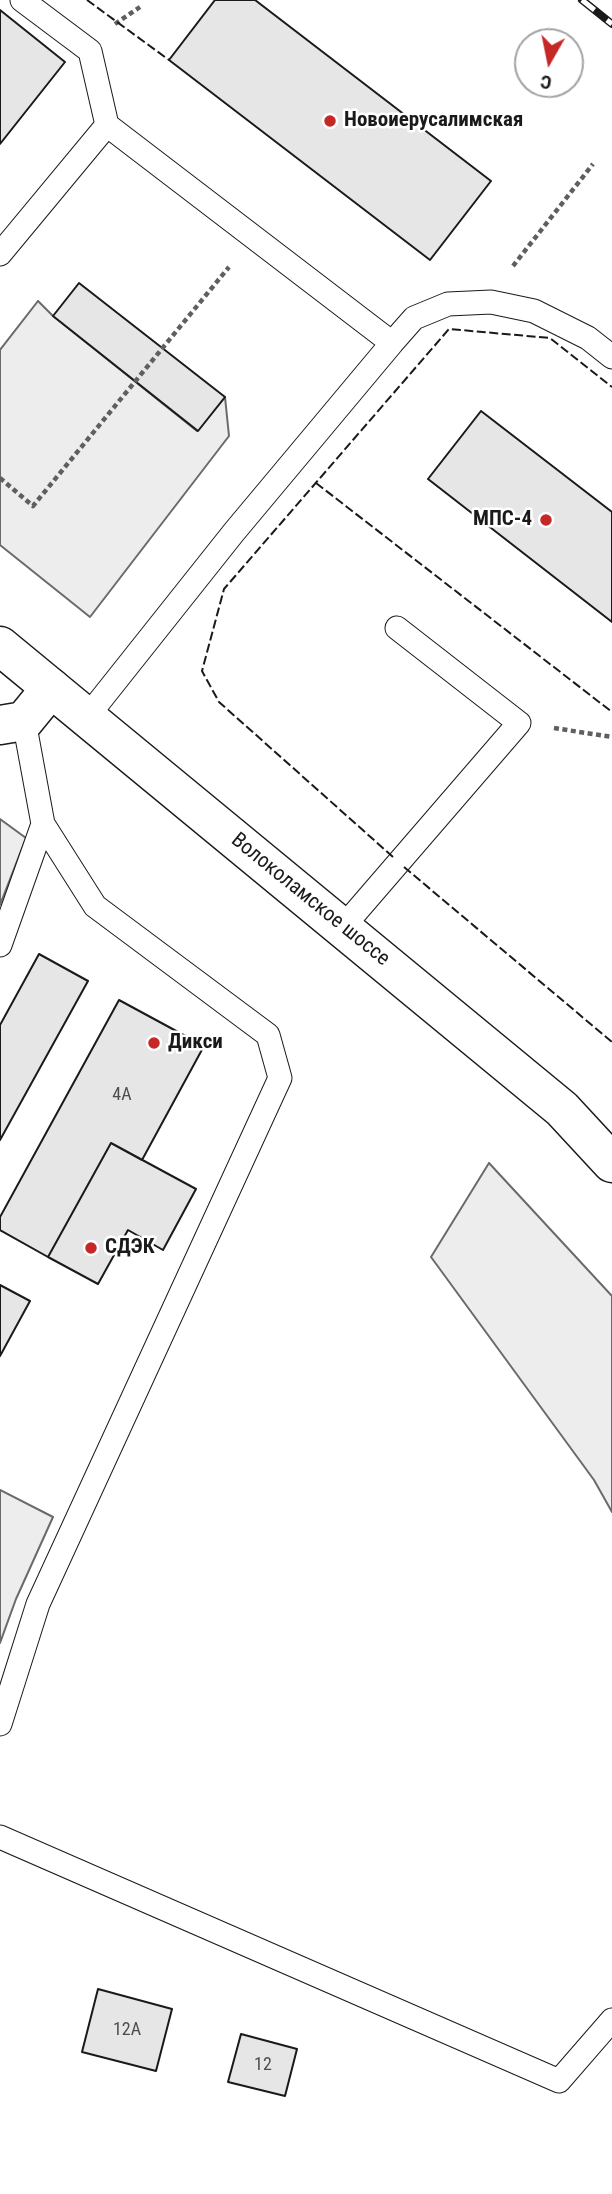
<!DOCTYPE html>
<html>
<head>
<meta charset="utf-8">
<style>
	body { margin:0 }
	#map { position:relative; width:612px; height:2194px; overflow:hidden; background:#fff; font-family:"Roboto Condensed",sans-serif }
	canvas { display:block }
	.north { position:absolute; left:514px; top:28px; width:70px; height:70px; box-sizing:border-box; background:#fff; border:2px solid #a3a3a3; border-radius:50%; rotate:189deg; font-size:19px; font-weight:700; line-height:28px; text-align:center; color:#1a1a1a }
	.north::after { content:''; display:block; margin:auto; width:24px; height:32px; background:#c62828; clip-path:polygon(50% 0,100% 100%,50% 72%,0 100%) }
</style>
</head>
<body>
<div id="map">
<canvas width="612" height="2194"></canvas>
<div class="north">С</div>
</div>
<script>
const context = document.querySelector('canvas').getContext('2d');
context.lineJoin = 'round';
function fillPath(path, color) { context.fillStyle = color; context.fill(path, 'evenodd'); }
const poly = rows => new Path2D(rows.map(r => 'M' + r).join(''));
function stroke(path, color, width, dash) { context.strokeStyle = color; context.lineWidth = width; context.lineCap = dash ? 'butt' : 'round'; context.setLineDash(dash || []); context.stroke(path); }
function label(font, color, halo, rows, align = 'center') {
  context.font = font + ' "Roboto Condensed",sans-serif'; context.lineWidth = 5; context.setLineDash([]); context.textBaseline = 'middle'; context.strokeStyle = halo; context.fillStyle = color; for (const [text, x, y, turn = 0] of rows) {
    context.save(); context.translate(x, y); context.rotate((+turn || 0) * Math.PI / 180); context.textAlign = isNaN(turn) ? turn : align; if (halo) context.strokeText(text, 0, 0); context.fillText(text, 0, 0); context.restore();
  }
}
const built = poly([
	[38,301,53,316,197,431,225,397,229,436,90,617,0,545,0,350,38,301],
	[0,819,26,838,0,905,0,819],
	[489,1163,612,1296,612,1512,594,1480,431,1257,489,1163],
	[0,1490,53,1517,16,1599,0,1643,0,1490]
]);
fillPath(built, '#ededed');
stroke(built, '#6a6a6a', 2);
const building = poly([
	[215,0,255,0,491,181,430,260,169,60,215,0],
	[0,10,65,62,0,144,0,10],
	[79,283,225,397,198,431,53,316,79,283],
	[481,411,612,512,612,622,428,479,481,411],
	[39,954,88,981,0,1140,0,1025,39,954],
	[119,1000,204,1046,142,1160,111,1143,48,1257,0,1230,0,1217,119,1000],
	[111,1143,196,1189,163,1250,128,1230,98,1284,48,1257,111,1143],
	[0,1285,30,1301,0,1356,0,1285],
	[98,1989,172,2009,156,2071,82,2052,98,1989],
	[241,2034,297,2049,285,2096,228,2082,241,2034]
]);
fillPath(building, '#e6e6e6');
stroke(building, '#1a1a1a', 2);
const lane = poly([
	[22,0,90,51,107,125],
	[0,254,107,125,392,343,234,532,87,717],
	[392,343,414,318,448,304,491,302,534,311,588,338,612,357],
	[343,927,519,723,397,628],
	[0,945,43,824],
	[0,1724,38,1604,280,1078,268,1035,95,906,43,824,24,721],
	[0,1837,559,2081,612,2020]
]);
const street = poly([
	[0,725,24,721,51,688]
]);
const primary = poly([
	[0,646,562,1109,612,1163]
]);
stroke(lane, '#1a1a1a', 25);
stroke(street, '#1a1a1a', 41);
stroke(primary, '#1a1a1a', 41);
stroke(poly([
	[115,24,140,7],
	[513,266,593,164],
	[0,478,33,506,229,267],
	[554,728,612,737]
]), '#5f5f5f', 4.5, [5, 3.5]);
stroke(lane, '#fff', 23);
stroke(street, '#fff', 38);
stroke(primary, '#fff', 38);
const rail = poly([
	[582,0,612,24]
]);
stroke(rail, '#1a1a1a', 8);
stroke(rail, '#fff', 5, [16]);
stroke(poly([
	[87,0,169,60],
	[316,483,612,712],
	[393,857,219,702,202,671,224,589,449,329,550,338,612,387],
	[404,867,612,1042]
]), '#1a1a1a', 2, [9, 3.5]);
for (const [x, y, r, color] of [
	[330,121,7,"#c62828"],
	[546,520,7,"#c62828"],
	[154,1043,7,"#c62828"],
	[91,1248,7,"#c62828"]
]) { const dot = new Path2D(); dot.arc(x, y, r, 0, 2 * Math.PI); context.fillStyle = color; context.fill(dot); stroke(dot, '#fff', 2.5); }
label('18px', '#4d4d4d', null, [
	["4А",122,1095],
	["12А",127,2030],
	["12",263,2065]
]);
label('bold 21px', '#1a1a1a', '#fff', [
	["Новоиерусалимская",344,121],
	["МПС-4",532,520,"right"],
	["Дикси",168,1043],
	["СДЭК",105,1248]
], 'left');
label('21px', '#1a1a1a', '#fff', [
	["Волоколамское шоссе",310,900,39]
]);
</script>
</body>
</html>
